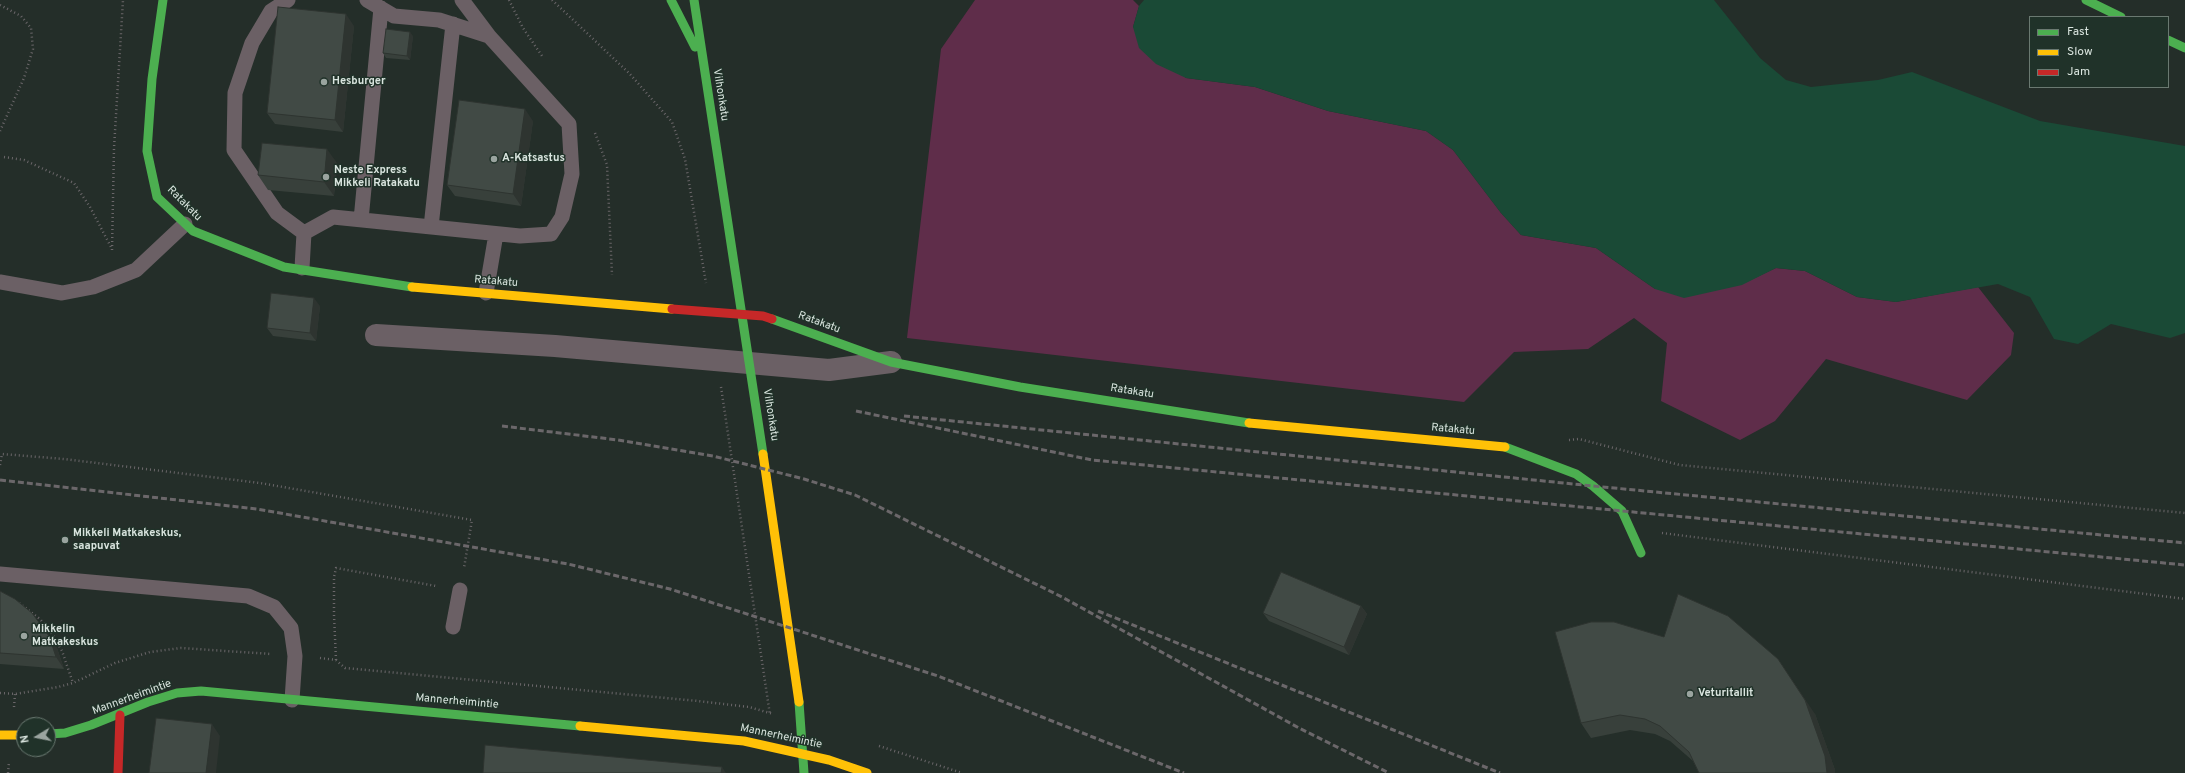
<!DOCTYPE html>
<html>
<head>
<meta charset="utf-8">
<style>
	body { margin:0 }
	#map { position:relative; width:2185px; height:773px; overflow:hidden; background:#242e29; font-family:Overpass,sans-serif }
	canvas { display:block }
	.legend { position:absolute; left:2029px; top:16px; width:140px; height:72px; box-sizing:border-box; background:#203229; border:1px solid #6a7971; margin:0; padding:5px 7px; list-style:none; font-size:12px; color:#d9e4de }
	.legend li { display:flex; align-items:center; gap:8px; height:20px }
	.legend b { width:20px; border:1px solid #6a7971 }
	.north { position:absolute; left:16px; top:717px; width:40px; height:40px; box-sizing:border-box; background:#203229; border:1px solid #6a7971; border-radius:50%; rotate:260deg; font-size:11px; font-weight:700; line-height:16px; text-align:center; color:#d9e4de }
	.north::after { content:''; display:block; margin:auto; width:14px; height:18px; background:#9aa49f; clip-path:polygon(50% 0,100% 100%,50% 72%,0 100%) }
</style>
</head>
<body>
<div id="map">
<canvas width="2185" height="773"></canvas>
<ul class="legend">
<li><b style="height:5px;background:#4caf50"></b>Fast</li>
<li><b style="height:5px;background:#ffc107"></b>Slow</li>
<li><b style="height:5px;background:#c62828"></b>Jam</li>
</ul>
<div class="north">N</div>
</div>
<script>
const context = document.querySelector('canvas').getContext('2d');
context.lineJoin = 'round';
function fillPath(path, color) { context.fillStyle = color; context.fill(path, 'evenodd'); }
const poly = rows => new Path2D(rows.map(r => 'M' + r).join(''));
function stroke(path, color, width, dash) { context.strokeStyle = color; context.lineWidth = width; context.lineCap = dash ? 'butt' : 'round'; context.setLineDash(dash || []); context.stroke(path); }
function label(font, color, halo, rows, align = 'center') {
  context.font = font + ' Overpass,sans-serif'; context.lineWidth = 3; context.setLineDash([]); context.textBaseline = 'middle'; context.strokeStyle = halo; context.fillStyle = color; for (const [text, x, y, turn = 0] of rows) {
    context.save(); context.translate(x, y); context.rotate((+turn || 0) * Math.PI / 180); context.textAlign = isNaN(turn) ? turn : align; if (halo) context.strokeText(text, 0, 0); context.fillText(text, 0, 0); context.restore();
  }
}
fillPath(poly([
	[975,0,1133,0,1139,6,1133,27,1186,78,1255,87,1328,111,1426,131,1453,150,1501,213,1521,235,1596,248,1655,289,1742,284,1776,268,1805,271,1857,297,1896,302,1978,287,2014,333,2011,355,1967,400,1826,359,1775,421,1740,440,1661,401,1667,343,1634,318,1588,349,1514,352,1464,402,907,338,941,49]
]), '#5f2d4a');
fillPath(poly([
	[1144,0,1714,0,1760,58,1786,80,1811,87,1878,80,1912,72,2040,121,2185,146,2185,333,2170,338,2111,324,2078,344,2054,339,2030,297,1998,284,1896,302,1857,297,1805,271,1776,268,1742,285,1684,298,1655,289,1596,248,1521,235,1501,213,1453,150,1426,131,1328,111,1255,87,1186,78,1156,64,1139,48,1133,27,1139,6]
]), '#1a4a36');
stroke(poly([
	[509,0,523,28,542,56],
	[552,0,629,73,672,122,685,159,706,283],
	[0,5,21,16,31,28,33,49,24,78,0,131],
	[595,133,607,165,612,275],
	[4,157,24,160,74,183,90,207,112,249],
	[112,250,114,148,123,0],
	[721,387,770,715],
	[1569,440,1579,439,1680,465,2185,513],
	[0,465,2,454,64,459,260,483,472,520,464,568],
	[1662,533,2185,599],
	[19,603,40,619,53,635,62,651,73,683],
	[320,658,336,660,345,668,698,701,749,707,773,714],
	[336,660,334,615,334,577,336,568,436,586],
	[0,693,15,694,58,687,73,683,115,663,150,652,181,648,271,654],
	[14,707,15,694],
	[879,746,962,773],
	[8,773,9,762]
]), '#6b676a', 2.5, [1, 3]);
stroke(poly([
	[288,0,271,11,252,43,235,93,234,150,277,213,304,233],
	[462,0,489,36],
	[361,220,381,8],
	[431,227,453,24],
	[304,233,333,217,520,236,551,234,562,217,572,174,569,124,489,36,439,20,394,16,367,0],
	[302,268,304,233],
	[0,282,62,293,93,287,136,270,185,224],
	[486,293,496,234],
	[0,574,248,596,274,607,291,628,295,656,292,700],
	[453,627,460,590]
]), '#6b6065', 15);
stroke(poly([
	[376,335,555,346,829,370,891,362]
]), '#6b6065', 22);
stroke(poly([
	[163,0,152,79,147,151,157,197,193,231,284,267,412,287],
	[671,0,695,47],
	[694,0,763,454],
	[2086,0,2121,17],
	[2168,40,2185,48],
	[772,319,891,362,1020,387,1249,423],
	[1505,447,1576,474,1593,486,1622,511,1641,553],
	[799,702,804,773],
	[48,734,65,733,91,725,148,702,177,693,201,691,580,726]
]), '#4caf50', 9);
stroke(poly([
	[412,287,672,309],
	[1249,423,1505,447],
	[763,454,799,702],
	[580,726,744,741,829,760,867,773],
	[0,735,24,735]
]), '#ffc107', 9);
stroke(poly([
	[672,309,763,316,772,319],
	[118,773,120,715]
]), '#c62828', 9);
stroke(poly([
	[856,411,1092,460,2185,565],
	[904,416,1593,486,2185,543],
	[502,426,618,440,713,456,804,479,855,495,1062,597,1299,728,1389,773],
	[0,480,257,509,568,564,670,589,938,676,1184,773],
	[1098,611,1500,773]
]), '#6b676a', 3, [6, 3]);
fillPath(poly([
	[354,26,343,132,275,124,267,113],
	[413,36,410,60,386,58,383,53],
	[533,121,521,206,455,196,447,185],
	[337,163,334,196,268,190,258,175],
	[320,306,316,341,273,336,267,328],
	[0,591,57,648,64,669,0,664],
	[1361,606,1367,614,1349,655,1269,621,1263,613],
	[1664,637,1815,714,1835,770,1835,773,1699,773,1693,761,1670,741,1655,734,1630,730,1591,738,1581,723]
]), '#38403b');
fillPath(poly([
	[346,14,354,26,343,132,335,120],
	[410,32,413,36,410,60,407,56],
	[525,109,533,121,521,206,513,194],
	[327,149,337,163,334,196,324,182],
	[314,298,320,306,316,341,310,333],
	[1361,606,1367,614,1349,655,1344,647],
	[49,636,57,648,64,669,56,657],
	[1778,659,1815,714,1835,770,1835,773,1827,773],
	[212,724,220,736,216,773,206,773],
	[722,767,726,773,721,773]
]), '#2e3430');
const building = poly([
	[278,7,346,14,335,120,267,113,278,7],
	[386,29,410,32,407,56,383,53,386,29],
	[459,100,525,109,513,194,447,185,459,100],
	[262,143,327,149,324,182,258,175,262,143],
	[271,293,314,298,310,333,267,328,271,293],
	[1281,572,1361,606,1344,647,1263,613,1281,572],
	[0,591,15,599,32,613,49,636,56,657,0,653,0,591],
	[1678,594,1728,616,1778,659,1805,700,1825,756,1827,773,1699,773,1689,752,1660,726,1645,719,1620,715,1581,723,1555,632,1591,622,1614,622,1664,637,1678,594],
	[156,718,212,724,206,773,149,773,156,718],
	[485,745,722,767,721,773,483,773,485,745]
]);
fillPath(building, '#414a45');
stroke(building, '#2e3430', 1);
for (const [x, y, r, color] of [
	[324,82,4,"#9aa49f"],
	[494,159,4,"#9aa49f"],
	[326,177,4,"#9aa49f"],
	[65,540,4,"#9aa49f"],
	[24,636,4,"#9aa49f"],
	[1690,694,4,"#9aa49f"]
]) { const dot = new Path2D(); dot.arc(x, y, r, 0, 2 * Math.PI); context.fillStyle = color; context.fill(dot); stroke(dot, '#203229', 1.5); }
label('bold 11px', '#d9e4de', '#203229', [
	["Hesburger",332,82],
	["A-Katsastus",502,159],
	["Neste Express",334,171],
	["Mikkeli Ratakatu",334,184],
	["Mikkeli Matkakeskus,",73,534],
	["saapuvat",73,547],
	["Mikkelin",32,630],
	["Matkakeskus",32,643],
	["Veturitallit",1698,694]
], 'left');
label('11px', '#d9e4de', '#203229', [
	["Vilhonkatu",720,95,81],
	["Ratakatu",184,204,45],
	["Ratakatu",496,282,5],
	["Ratakatu",819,323,20],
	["Ratakatu",1132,392,9],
	["Vilhonkatu",770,415,81],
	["Ratakatu",1453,430,5],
	["Mannerheimintie",132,698,-20],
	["Mannerheimintie",457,702,5],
	["Mannerheimintie",781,737,12]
]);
</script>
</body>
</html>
